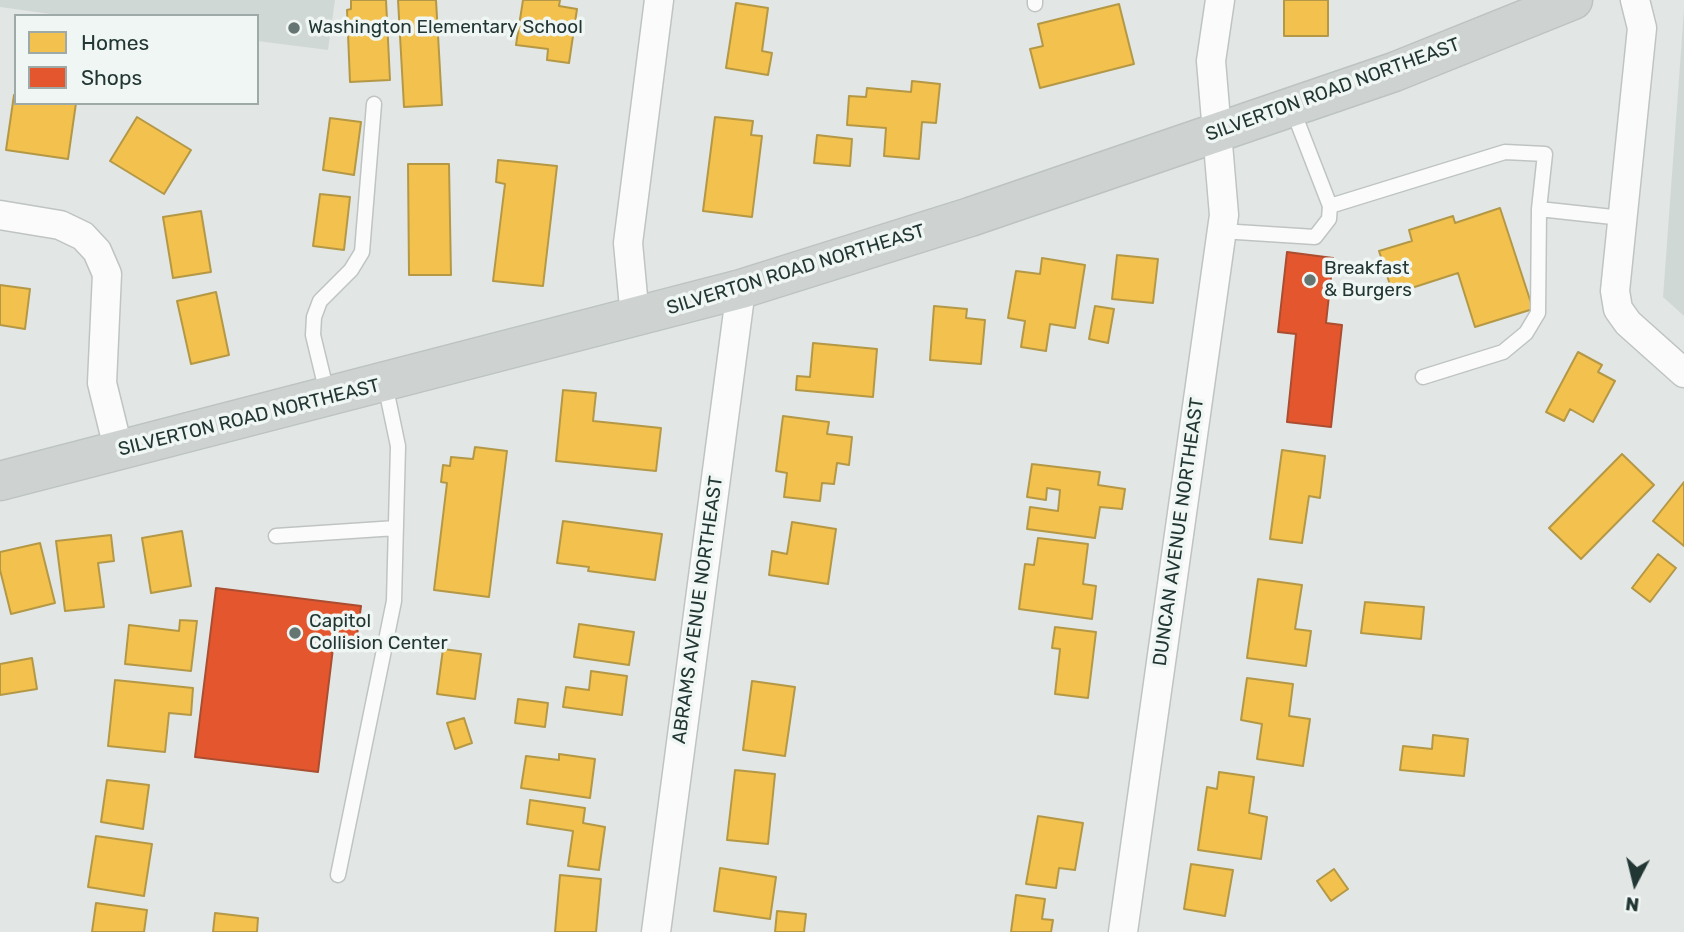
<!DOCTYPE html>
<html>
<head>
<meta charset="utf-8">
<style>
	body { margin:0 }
	#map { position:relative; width:1684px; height:932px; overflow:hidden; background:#e2e7e5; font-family:Rubik,sans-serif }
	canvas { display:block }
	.legend { position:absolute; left:14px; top:14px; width:245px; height:91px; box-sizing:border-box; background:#f0f6f3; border:2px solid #9eaaa7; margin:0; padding:9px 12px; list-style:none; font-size:21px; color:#223734 }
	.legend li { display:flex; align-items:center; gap:14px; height:35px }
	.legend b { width:35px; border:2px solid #9eaaa7 }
	.north { position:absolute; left:1600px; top:848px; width:70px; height:70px; -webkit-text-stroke:5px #f0f6f3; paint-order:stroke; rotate:187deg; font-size:19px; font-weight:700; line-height:28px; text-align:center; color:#223734 }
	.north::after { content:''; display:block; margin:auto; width:24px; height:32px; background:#223734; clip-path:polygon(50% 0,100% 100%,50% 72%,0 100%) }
</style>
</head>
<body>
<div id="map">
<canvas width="1684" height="932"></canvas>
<ul class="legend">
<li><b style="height:19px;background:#f2c14e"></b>Homes</li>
<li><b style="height:19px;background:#e4572e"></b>Shops</li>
</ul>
<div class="north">N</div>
</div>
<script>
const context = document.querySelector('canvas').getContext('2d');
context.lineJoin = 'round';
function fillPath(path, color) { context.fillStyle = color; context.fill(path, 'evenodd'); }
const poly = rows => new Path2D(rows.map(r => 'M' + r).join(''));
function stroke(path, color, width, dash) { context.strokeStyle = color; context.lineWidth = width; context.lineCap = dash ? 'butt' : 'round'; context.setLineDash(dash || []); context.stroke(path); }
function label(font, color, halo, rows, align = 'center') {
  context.font = font + ' Rubik,sans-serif'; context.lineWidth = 7; context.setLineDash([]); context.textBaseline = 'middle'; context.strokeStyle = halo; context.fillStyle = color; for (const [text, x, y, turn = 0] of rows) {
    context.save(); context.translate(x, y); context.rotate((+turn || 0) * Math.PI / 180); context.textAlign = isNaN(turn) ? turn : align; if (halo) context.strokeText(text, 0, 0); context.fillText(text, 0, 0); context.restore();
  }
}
fillPath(poly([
	[0,0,335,0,328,50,257,41,257,16,65,16,0,7],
	[1684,10,1684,316,1663,297]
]), '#d0d8d5');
const homes = poly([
	[351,0,386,0,390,80,350,82,347,10,351,9,351,0],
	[398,0,436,0,442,105,404,107,398,0],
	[523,0,560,0,559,6,577,9,569,63,547,60,548,49,516,45,523,0],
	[1284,0,1328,0,1328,36,1284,36,1284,0],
	[736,3,768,8,762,51,772,53,768,75,726,68,736,3],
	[1119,4,1134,64,1040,88,1030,49,1043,46,1038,24,1119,4],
	[912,81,940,84,936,123,922,122,919,159,884,156,886,128,847,125,849,96,866,97,867,88,911,92,912,81],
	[14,95,16,103,76,103,68,159,6,150,14,95],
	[137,117,191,150,164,194,110,161,137,117],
	[715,117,753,121,751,135,762,136,752,217,703,211,715,117],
	[330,118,361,122,354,175,323,170,330,118],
	[817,135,852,139,850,166,814,163,817,135],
	[498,160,557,166,543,286,493,281,505,184,496,182,498,160],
	[408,164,449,164,451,275,409,275,408,164],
	[320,194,350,197,344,250,313,246,320,194],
	[1500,208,1533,309,1475,327,1458,273,1393,294,1379,251,1412,241,1409,230,1453,216,1455,223,1500,208],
	[201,211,211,272,173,278,163,217,201,211],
	[1117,255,1158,259,1153,303,1112,299,1117,255],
	[1042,258,1085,265,1075,328,1050,324,1046,351,1021,347,1025,321,1008,318,1016,271,1040,274,1042,258],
	[0,285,30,289,25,329,0,325,0,285],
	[216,292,229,355,191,364,177,301,216,292],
	[934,306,967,309,966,318,985,320,981,364,930,360,934,306],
	[1095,306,1114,309,1108,343,1089,339,1095,306],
	[813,343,877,349,873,397,796,390,797,376,810,377,813,343],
	[1578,352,1602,365,1598,372,1615,381,1593,422,1570,409,1564,421,1546,412,1578,352],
	[563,390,596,393,593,421,661,428,656,471,556,461,563,390],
	[783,416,829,422,827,434,852,437,849,465,837,463,834,484,822,483,820,501,784,497,787,473,776,471,783,416],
	[475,447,507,451,489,597,434,590,447,483,441,482,443,465,450,466,451,457,473,459,475,447],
	[1282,450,1325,456,1320,498,1309,496,1302,543,1270,539,1282,450],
	[1622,454,1654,485,1581,559,1549,528,1622,454],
	[1032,464,1100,472,1098,485,1125,489,1122,509,1100,507,1095,538,1027,529,1030,507,1058,511,1060,490,1047,488,1046,500,1027,497,1032,464],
	[1684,482,1684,546,1653,521,1684,482],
	[563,521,662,534,655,580,588,571,589,567,557,563,563,521],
	[792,522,836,529,828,584,769,575,772,551,787,554,792,522],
	[182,531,191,586,151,593,142,538,182,531],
	[111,535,114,561,98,563,104,607,65,611,56,541,111,535],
	[1038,538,1088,544,1083,584,1096,586,1092,619,1019,609,1025,564,1034,565,1038,538],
	[40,543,55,603,11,614,0,570,0,552,40,543],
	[1658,554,1676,568,1650,602,1632,588,1658,554],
	[1258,579,1302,585,1295,629,1311,631,1306,666,1247,658,1258,579],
	[1365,602,1424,607,1421,639,1361,633,1365,602],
	[180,620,197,621,191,671,125,664,129,625,179,631,180,620],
	[579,624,634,632,629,665,574,657,579,624],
	[1055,627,1096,632,1088,698,1055,694,1060,649,1052,648,1055,627],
	[443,649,481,654,475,699,437,694,443,649],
	[32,658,37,689,0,695,0,664,32,658],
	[591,671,627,676,622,715,563,707,566,687,589,690,591,671],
	[1247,678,1293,684,1289,716,1310,719,1303,766,1257,759,1262,724,1241,720,1247,678],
	[115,680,193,688,191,715,169,713,165,752,108,746,115,680],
	[752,681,795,687,785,756,743,750,752,681],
	[518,699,548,703,545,727,515,723,518,699],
	[464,718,472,743,455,749,447,723,464,718],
	[1433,735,1468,739,1464,776,1400,770,1403,746,1432,749,1433,735],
	[559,754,595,759,590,798,521,788,526,756,559,760,559,754],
	[735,770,775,774,768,844,727,840,735,770],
	[1219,772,1254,777,1249,813,1267,817,1261,859,1198,850,1207,787,1217,789,1219,772],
	[107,780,149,785,143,829,101,822,107,780],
	[530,800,585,808,583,823,605,827,599,870,568,866,573,831,527,824,530,800],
	[1038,816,1083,823,1075,870,1059,868,1056,888,1026,884,1038,816],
	[96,836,152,844,144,896,88,887,96,836],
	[1191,864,1233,870,1225,916,1184,909,1191,864],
	[720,868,776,877,770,919,714,911,720,868],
	[1334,869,1348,889,1331,901,1317,881,1334,869],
	[560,875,601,879,596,932,555,932,560,875],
	[1016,895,1045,899,1042,919,1053,920,1051,932,1011,932,1016,895],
	[96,903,147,910,144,932,92,932,96,903],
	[777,911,806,914,804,932,775,932,777,911],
	[215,913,258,918,257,932,213,932,215,913]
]);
fillPath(homes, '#f2c14e');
stroke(homes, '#b49846', 2);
const shops = poly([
	[1287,252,1333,258,1326,323,1342,325,1331,427,1287,422,1296,334,1278,332,1287,252],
	[216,588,361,606,356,643,334,640,318,772,195,757,216,588]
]);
fillPath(shops, '#e4572e');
stroke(shops, '#aa4d30', 2);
const service = poly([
	[1035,4,1035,0],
	[1292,108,1330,206,1505,152,1545,154,1539,209,1622,218],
	[1221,231,1315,237,1329,219,1330,206],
	[1423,377,1503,352,1526,333,1538,313,1539,209],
	[327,393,313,335,314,317,320,301,351,270,362,252,374,104],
	[276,536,396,528],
	[338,875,394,601,398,446,385,384]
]);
const minor = poly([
	[1635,0,1642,28,1615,291,1618,309,1628,323,1684,373],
	[0,215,60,225,83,236,97,251,107,274,102,383,119,452],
	[635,318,628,243,659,0],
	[656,932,741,289],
	[1123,932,1224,215,1211,61,1220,0]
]);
const primary = poly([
	[0,481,741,289,970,217,1394,72,1573,0]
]);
stroke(service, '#bfc4c2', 17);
stroke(minor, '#bfc4c2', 31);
stroke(primary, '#bcc3c1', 41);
stroke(service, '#fbfbfb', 14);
stroke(minor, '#fbfbfb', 28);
stroke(primary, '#ced3d2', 38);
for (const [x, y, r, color] of [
	[294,28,7,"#657572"],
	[1310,280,7,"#657572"],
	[295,633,7,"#657572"]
]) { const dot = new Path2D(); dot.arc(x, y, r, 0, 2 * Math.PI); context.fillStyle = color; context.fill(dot); stroke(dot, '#f0f6f3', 2.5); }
label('19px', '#223734', '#f0f6f3', [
	["Washington Elementary School",308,28],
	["Breakfast",1324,269],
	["& Burgers",1324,291],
	["Capitol",309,622],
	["Collision Center",309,644]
], 'left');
label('19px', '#223734', '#f0f6f3', [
	["SILVERTON ROAD NORTHEAST",1333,90,-20],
	["SILVERTON ROAD NORTHEAST",796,270,-17],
	["SILVERTON ROAD NORTHEAST",249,418,-14],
	["DUNCAN AVENUE NORTHEAST",1179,532,-82],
	["ABRAMS AVENUE NORTHEAST",698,610,-82]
]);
</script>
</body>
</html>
